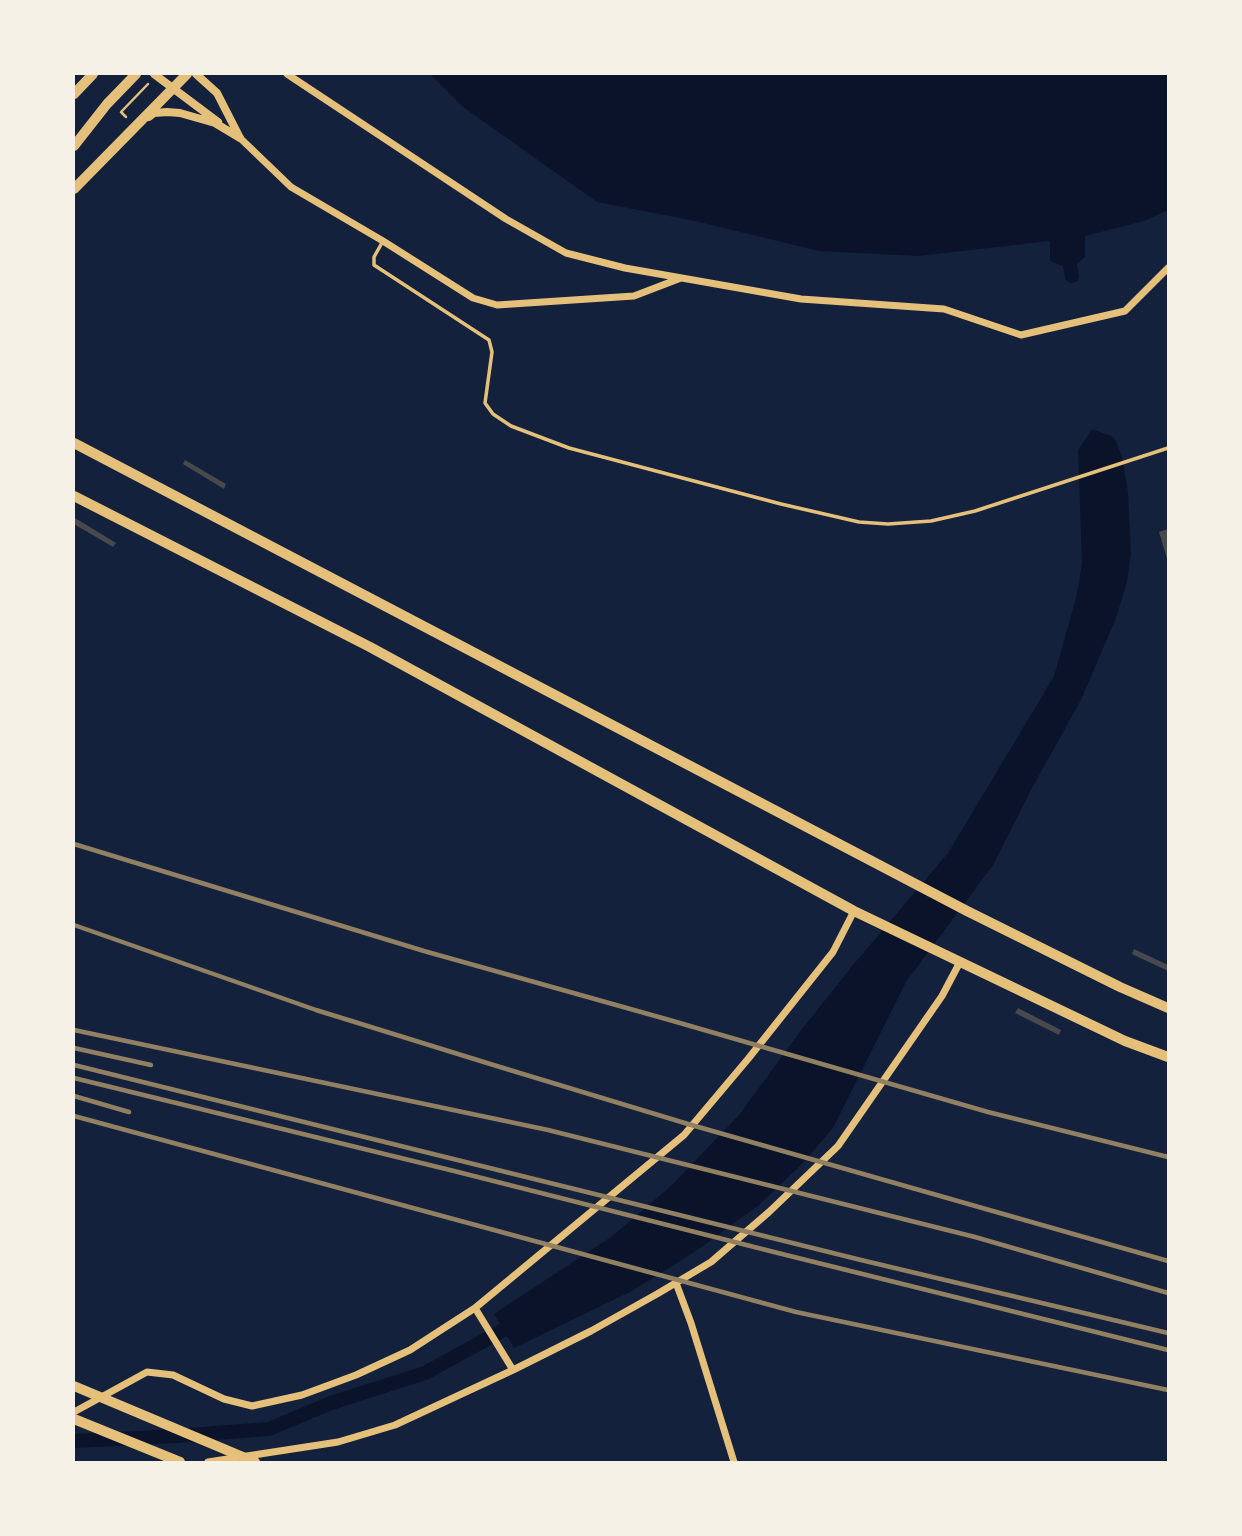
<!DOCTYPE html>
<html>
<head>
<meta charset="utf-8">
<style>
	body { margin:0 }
	#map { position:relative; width:1242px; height:1536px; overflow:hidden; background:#14213d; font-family:"IBM Plex Serif",serif }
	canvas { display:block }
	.frame { position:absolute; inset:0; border:75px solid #f6f1e7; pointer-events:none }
</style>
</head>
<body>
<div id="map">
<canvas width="1242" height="1536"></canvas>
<div class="frame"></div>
</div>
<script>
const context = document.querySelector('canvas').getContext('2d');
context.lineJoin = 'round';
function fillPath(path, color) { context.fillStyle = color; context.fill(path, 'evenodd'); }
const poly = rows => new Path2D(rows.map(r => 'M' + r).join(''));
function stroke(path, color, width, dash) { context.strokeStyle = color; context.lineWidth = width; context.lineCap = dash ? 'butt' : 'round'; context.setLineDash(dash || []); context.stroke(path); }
fillPath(poly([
	[430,74,1168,74,1168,210,1144,221,1085,236,1085,257,1070,269,1050,261,1050,241,918,256,819,251,695,221,597,202,463,107],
	[1092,429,1114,437,1122,456,1128,492,1131,554,1127,582,1116,618,1081,700,1032,788,993,865,906,982,833,1128,801,1165,759,1205,696,1251,632,1291,514,1348,494,1314,611,1237,671,1186,739,1115,799,1033,853,965,948,853,1054,676,1076,598,1082,564,1078,450]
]), '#0b132b');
stroke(poly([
	[1067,250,1072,276],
	[74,1441,176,1436,269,1429,331,1403,425,1373,518,1322]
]), '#0b132b', 14);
fillPath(poly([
	[185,460,226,484,224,489,183,464],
	[75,518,116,543,113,547,74,524],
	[1168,529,1168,562,1159,532],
	[1134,949,1168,965,1168,971,1132,954],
	[1018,1008,1061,1030,1059,1035,1015,1013]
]), '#48494c');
stroke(poly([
	[126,117,121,112,148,84]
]), '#e5c07b', 2.5);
stroke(poly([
	[383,241,374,257,374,265,489,340,492,352,485,403,493,414,511,426,569,448,781,504,859,522,888,524,931,521,975,511,1168,448]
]), '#e5c07b', 3.5);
stroke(poly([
	[287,74,506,219,566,253,625,268,801,299,944,309,1021,335,1125,311,1168,268],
	[240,138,291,187,383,241,473,298,497,305,634,296,681,278],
	[676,1283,691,1323,734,1462],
	[475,1308,513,1370],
	[74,1412,147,1372,173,1375,224,1399,252,1406,302,1395,356,1375,410,1350,475,1308,684,1135,748,1059,833,952,854,911],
	[208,1462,338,1442,395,1425,513,1370,591,1331,657,1294,711,1262,769,1212,838,1146,942,996,960,962]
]), '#e5c07b', 7);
stroke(poly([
	[154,74,218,122],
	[196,74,217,93,239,136],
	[149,117,154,113,167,112,180,113,215,123,240,138]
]), '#e5c07b', 8);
stroke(poly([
	[74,94,93,74],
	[74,146,107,104,136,74],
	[74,189,187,74],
	[74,443,967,911,1120,987,1168,1008],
	[74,496,370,647,854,911,1125,1041,1168,1057]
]), '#e5c07b', 10);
stroke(poly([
	[74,1386,255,1462],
	[74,1419,180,1462]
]), '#e5c07b', 10);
stroke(poly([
	[74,844,424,951,673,1021,988,1112,1168,1157],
	[74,925,316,1010,500,1067,688,1124,1168,1261],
	[74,1030,548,1130,975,1237,1168,1293],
	[74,1048,151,1065],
	[74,1065,861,1260,1168,1333],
	[74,1078,454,1171,778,1253,1168,1350],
	[74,1096,129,1112],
	[74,1116,796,1312,1168,1390]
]), '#918062', 4.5);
</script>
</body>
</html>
